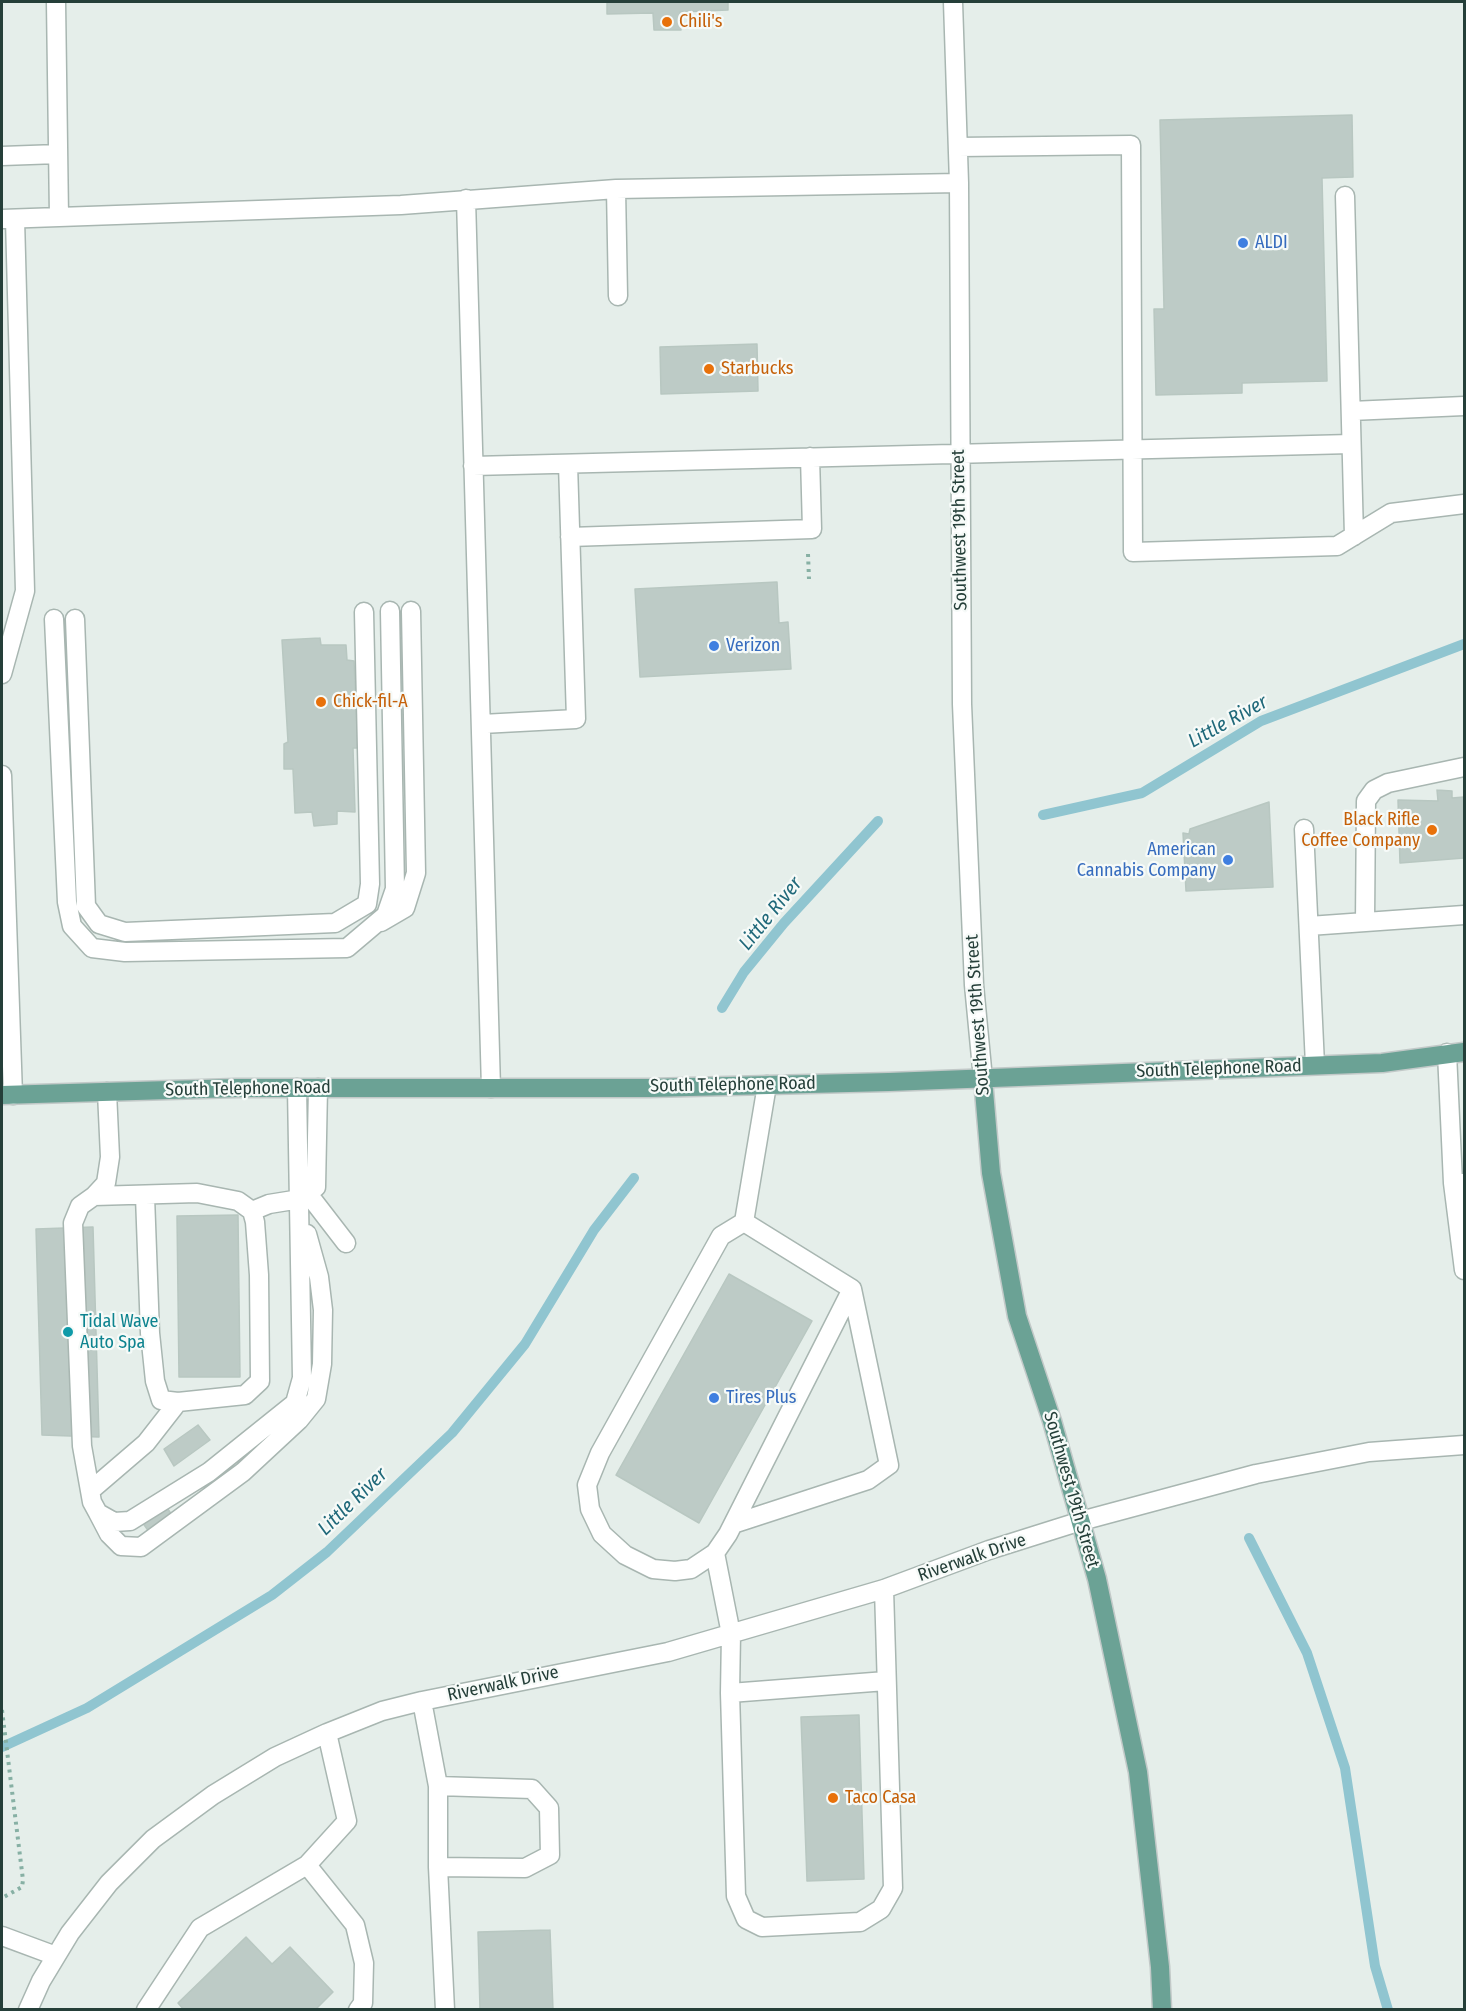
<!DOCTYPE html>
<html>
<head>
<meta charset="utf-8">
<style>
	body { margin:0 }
	#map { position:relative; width:1466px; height:2011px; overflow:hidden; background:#e5eeea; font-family:"Fira Sans Condensed",sans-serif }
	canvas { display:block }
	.frame { position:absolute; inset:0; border:3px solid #253f39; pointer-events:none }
</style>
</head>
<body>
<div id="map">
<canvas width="1466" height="2011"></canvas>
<div class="frame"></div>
</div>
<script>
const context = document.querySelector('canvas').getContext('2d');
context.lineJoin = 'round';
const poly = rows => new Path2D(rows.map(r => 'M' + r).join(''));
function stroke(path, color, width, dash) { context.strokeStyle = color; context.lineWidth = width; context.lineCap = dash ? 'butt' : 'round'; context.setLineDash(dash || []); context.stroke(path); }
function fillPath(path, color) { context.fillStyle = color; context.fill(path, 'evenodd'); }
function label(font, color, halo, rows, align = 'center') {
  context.font = font + ' "Fira Sans Condensed",sans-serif'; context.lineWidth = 4.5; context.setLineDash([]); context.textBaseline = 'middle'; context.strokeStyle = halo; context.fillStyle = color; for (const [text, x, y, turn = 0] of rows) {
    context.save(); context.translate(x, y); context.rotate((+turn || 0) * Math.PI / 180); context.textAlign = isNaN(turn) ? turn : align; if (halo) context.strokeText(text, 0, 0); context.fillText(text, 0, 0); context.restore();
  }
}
stroke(poly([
	[1043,815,1142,793,1261,721,1464,644],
	[722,1008,744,972,784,923,878,821],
	[1249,1538,1307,1653,1345,1768,1375,1966,1388,2010],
	[2,1747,87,1708,272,1595,327,1552,452,1433,525,1344,594,1230,634,1178]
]), '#90c5d0', 10);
const building = poly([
	[607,2,728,2,728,10,680,12,681,30,654,30,653,13,607,14,607,2],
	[1352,115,1353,177,1322,178,1327,381,1242,383,1242,393,1156,395,1154,309,1164,309,1160,120,1352,115],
	[757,344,758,391,661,394,660,347,757,344],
	[777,582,779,623,788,622,791,669,640,677,635,589,777,582],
	[320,638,321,645,346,645,347,660,354,661,358,748,353,748,355,812,337,811,337,824,314,826,312,812,295,813,293,769,284,769,284,744,288,742,282,640,320,638],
	[1437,790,1452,791,1452,798,1464,797,1464,858,1400,863,1398,800,1438,801,1437,790],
	[1269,802,1273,887,1186,891,1183,833,1189,834,1190,829,1269,802],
	[238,1215,240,1377,179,1377,177,1216,238,1215],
	[93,1227,99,1437,42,1435,36,1229,93,1227],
	[729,1274,812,1321,699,1523,616,1475,729,1274],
	[198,1425,210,1440,174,1466,164,1449,198,1425],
	[159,1495,175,1520,152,1536,135,1512,159,1495],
	[859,1715,864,1879,807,1881,801,1717,859,1715],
	[550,1930,553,2010,480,2010,478,1932,550,1930],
	[246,1937,272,1964,290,1947,333,1992,315,2010,184,2010,178,2003,246,1937]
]);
fillPath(building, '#bdcbc6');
stroke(building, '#b8c7c1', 1.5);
const minor = poly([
	[56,2,59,217],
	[953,2,959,183,962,704,974,985,983,1079],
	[958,147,1131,145,1133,552,1337,546,1391,513,1464,504],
	[2,156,58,154],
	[616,189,618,296],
	[1345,196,1354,536],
	[466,199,491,1088],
	[2,219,401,205,616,189,959,183],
	[1351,411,1464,406],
	[473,466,1351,444],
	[570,537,812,529,810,457],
	[54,619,67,902,72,926,92,948,125,952,347,948,386,915,395,889,390,611],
	[75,619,86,906,99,924,125,932,335,923,367,904,370,884,364,612],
	[2,674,25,591,15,219],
	[482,724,576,719,568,464],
	[2,775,13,1095],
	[1304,829,1315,1065],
	[381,922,405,908,416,873,411,611],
	[1365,922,1366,801,1374,790,1388,783,1464,767],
	[1309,926,1464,915],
	[1447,1053,1453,1183],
	[107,1092,110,1157,106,1183,94,1196,80,1206,73,1223,82,1446,92,1502,98,1513,114,1522,130,1521,209,1472,295,1403,302,1378,297,1088],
	[1463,1183,1453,1183,1464,1270],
	[305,1184,309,1195,346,1243],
	[94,1196,197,1193,238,1201,252,1211,255,1222,259,1275,260,1381,245,1395,178,1402,161,1400,155,1381,150,1333,145,1196],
	[252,1211,269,1204,300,1199,316,1187,318,1088],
	[744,1222,852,1289,728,1534,715,1553,691,1569,675,1571,653,1569,625,1555,602,1534,590,1509,587,1485,600,1453,721,1236,744,1222],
	[744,1222,767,1085],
	[90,1491,146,1443,178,1402],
	[98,1513,109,1534,121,1546,141,1547,243,1472,299,1420,316,1399,322,1364,323,1310,319,1277,307,1234],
	[733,1524,868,1480,889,1465,852,1289],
	[715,1553,731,1634,730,1693,736,1896,746,1919,762,1927,860,1922,881,1909,893,1888,884,1589],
	[730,1693,886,1681],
	[422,1701,438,1786,438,1867,445,2010],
	[438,1786,532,1789,549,1808,550,1855,525,1868,438,1867],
	[307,1865,355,1925,364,1963,363,2003,358,2010],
	[2,1936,56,1956],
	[28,2010,41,1981,70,1933,109,1883,153,1839,213,1795,275,1757,327,1733,382,1711,422,1701,668,1652,884,1589,989,1550,1081,1521,1256,1474,1369,1452,1464,1445],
	[146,2010,200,1928,307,1865,347,1821,327,1733]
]);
const major = poly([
	[983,1079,991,1173,1017,1316,1052,1421,1097,1579,1138,1772,1160,1967,1162,2010],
	[2,1095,236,1088,649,1088,889,1082,1382,1063,1464,1052]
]);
stroke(minor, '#a8b6b1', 21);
stroke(major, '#c2c9c8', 21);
stroke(poly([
	[808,554,809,579],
	[2,1710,23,1880,22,1887,2,1898]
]), '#87b0a4', 4, [3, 4.5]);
stroke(minor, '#fff', 18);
stroke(major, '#6ba295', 18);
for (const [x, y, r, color] of [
	[667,22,6,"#e8710a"],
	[1243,243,6,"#3f7fe0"],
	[709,369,6,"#e8710a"],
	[714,646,6,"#3f7fe0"],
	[321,702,6,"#e8710a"],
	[1432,830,6,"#e8710a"],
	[1228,860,6,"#3f7fe0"],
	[68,1332,6,"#0f9aa8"],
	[714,1398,6,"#3f7fe0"],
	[833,1798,6,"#e8710a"]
]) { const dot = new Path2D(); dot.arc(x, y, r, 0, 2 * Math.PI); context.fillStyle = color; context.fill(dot); stroke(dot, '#f6faf8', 2); }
label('18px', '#c56008', '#f6faf8', [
	["Chili's",679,22],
	["Starbucks",721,369],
	["Chick-fil-A",333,702],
	["Black Rifle",1420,820,"right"],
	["Coffee Company",1420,841,"right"],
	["Taco Casa",845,1798]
], 'left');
label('18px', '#366cbe', '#f6faf8', [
	["ALDI",1255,243],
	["Verizon",726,646],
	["American",1216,850,"right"],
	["Cannabis Company",1216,871,"right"],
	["Tires Plus",726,1398]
], 'left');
label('18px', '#253f39', '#f6faf8', [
	["Southwest 19th Street",960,530,-91],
	["Southwest 19th Street",978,1015,-94],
	["South Telephone Road",1219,1069,-2],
	["South Telephone Road",733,1085,-1],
	["South Telephone Road",248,1089,-1],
	["Southwest 19th Street",1071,1490,74],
	["Riverwalk Drive",972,1558,-19],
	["Riverwalk Drive",503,1684,-12]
]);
label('18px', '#0d838f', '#f6faf8', [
	["Tidal Wave",80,1322],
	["Auto Spa",80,1343]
], 'left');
label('italic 20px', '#20697a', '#f6faf8', [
	["Little River",1228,722,-29],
	["Little River",771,914,-51],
	["Little River",353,1502,-44]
]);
</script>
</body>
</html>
